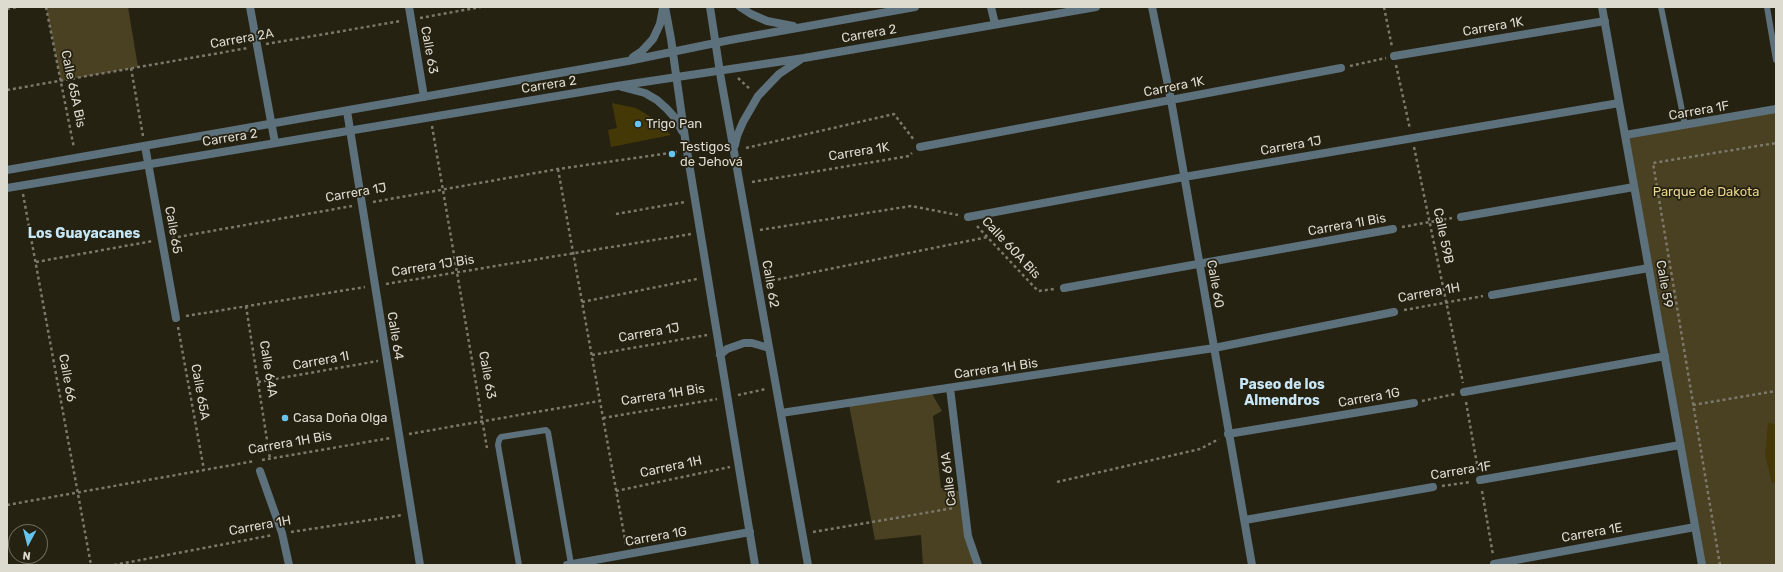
<!DOCTYPE html>
<html>
<head>
<meta charset="utf-8">
<style>
	body { margin:0 }
	#map { position:relative; width:1783px; height:572px; overflow:hidden; background:#262212; font-family:Rubik,sans-serif }
	canvas { display:block }
	.frame { position:absolute; inset:0; border:8px solid #dddad0; pointer-events:none }
	.north { position:absolute; left:8px; top:524px; width:40px; height:40px; box-sizing:border-box; background:#262212; border:1px solid #6f6c5e; border-radius:50%; rotate:187deg; font-size:11px; font-weight:700; line-height:16px; text-align:center; color:#dddad0 }
	.north::after { content:''; display:block; margin:auto; width:14px; height:18px; background:#65c5ef; clip-path:polygon(50% 0,100% 100%,50% 72%,0 100%) }
</style>
</head>
<body>
<div id="map">
<canvas width="1783" height="572"></canvas>
<div class="frame"></div>
<div class="north">N</div>
</div>
<script>
const context = document.querySelector('canvas').getContext('2d');
context.lineJoin = 'round';
function fillPath(path, color) { context.fillStyle = color; context.fill(path, 'evenodd'); }
const poly = rows => new Path2D(rows.map(r => 'M' + r).join(''));
function stroke(path, color, width, dash) { context.strokeStyle = color; context.lineWidth = width; context.lineCap = dash ? 'butt' : 'round'; context.setLineDash(dash || []); context.stroke(path); }
function label(font, color, halo, rows, align = 'center') {
  context.font = font + ' Rubik,sans-serif'; context.lineWidth = 3.5; context.setLineDash([]); context.textBaseline = 'middle'; context.strokeStyle = halo; context.fillStyle = color; for (const [text, x, y, turn = 0] of rows) {
    context.save(); context.translate(x, y); context.rotate((+turn || 0) * Math.PI / 180); context.textAlign = isNaN(turn) ? turn : align; if (halo) context.strokeText(text, 0, 0); context.fillText(text, 0, 0); context.restore();
  }
}
fillPath(poly([
	[46,7,128,7,138,67,61,81],
	[1776,109,1776,565,1702,565,1625,135],
	[932,394,942,411,933,416,941,488,963,492,973,552,979,565,923,565,921,535,875,540,849,405]
]), '#4a4122');
fillPath(poly([
	[612,103,636,108,656,120,671,135,611,147,608,130,617,128],
	[1768,423,1776,424,1776,482,1772,483,1765,455]
]), '#443807');
stroke(poly([
	[46,7,74,148],
	[1384,7,1392,47],
	[7,9,17,7],
	[420,18,481,7],
	[266,44,401,21],
	[1396,65,1410,129],
	[1350,66,1386,58],
	[131,68,143,136],
	[738,78,751,90],
	[7,90,248,48],
	[432,126,487,448],
	[1414,147,1463,383],
	[746,148,894,114,914,140],
	[558,169,626,545],
	[752,182,909,156,912,153],
	[23,194,91,565],
	[373,202,558,169,677,152],
	[616,214,685,202],
	[977,226,1038,291,1054,289],
	[1402,227,1452,218],
	[760,230,911,206,958,215],
	[172,238,352,206],
	[36,262,153,241],
	[386,284,691,234],
	[770,285,770,281,988,237],
	[582,302,697,279],
	[246,306,270,459],
	[1404,310,1483,296],
	[186,316,365,287],
	[178,327,204,470],
	[592,355,707,335],
	[258,382,378,361],
	[738,395,766,389],
	[1422,401,1455,394],
	[1466,402,1478,470],
	[1693,405,1776,391],
	[603,418,717,399],
	[409,434,600,401],
	[262,460,391,438],
	[1057,482,1200,449,1219,439],
	[1442,486,1471,482],
	[616,491,730,467],
	[1482,491,1493,555],
	[7,505,255,461],
	[291,532,403,515],
	[813,532,954,508],
	[114,565,273,535],
	[1720,565,1653,163,1776,143]
]), '#7c786b', 2.5, [3, 3]);
stroke(poly([
	[1661,7,1685,125],
	[1767,7,1776,60],
	[519,565,498,445,499,440,501,437,546,430,548,432,571,564]
]), '#5c717b', 6);
stroke(poly([
	[250,7,275,143],
	[409,7,424,97],
	[1152,7,1171,100,1252,565],
	[1602,7,1702,565],
	[1394,56,1605,21],
	[347,111,420,565],
	[1625,135,1776,109],
	[145,146,176,318],
	[920,147,1341,68],
	[968,217,1184,177,1619,103],
	[1461,217,1634,187],
	[1064,288,1393,229],
	[1492,295,1649,268],
	[950,388,968,536,978,565],
	[1464,392,1665,356],
	[781,413,1214,348,1394,312],
	[1228,434,1414,403],
	[260,471,282,533,289,565],
	[1480,480,1680,445],
	[1245,520,1433,487],
	[1494,564,1695,527],
	[567,565,750,532]
]), '#5c717b', 8);
stroke(poly([
	[665,7,671,39,686,145,755,565],
	[710,7,721,79,808,565],
	[740,7,751,14,767,21,793,26],
	[991,7,995,24],
	[633,57,642,51,653,39,660,24,663,8],
	[622,87,645,93,657,100,667,109,676,119,682,131],
	[735,145,737,136,743,122,758,96,779,74,800,60],
	[7,170,628,61,730,40,915,7],
	[7,188,617,86,804,58,1096,7],
	[720,355,727,349,744,343,752,343,769,348]
]), '#5c717b', 8);
for (const [x, y, r, color] of [
	[638,124,4,"#65c5ef"],
	[672,154,4,"#65c5ef"],
	[285,418,4,"#65c5ef"]
]) { const dot = new Path2D(); dot.arc(x, y, r, 0, 2 * Math.PI); context.fillStyle = color; context.fill(dot); stroke(dot, '#262212', 1.5); }
label('13px', '#dddad0', '#262212', [
	["Carrera 1K",1493,27,-10],
	["Carrera 2",869,34,-10],
	["Carrera 2A",242,39,-10],
	["Calle 63",429,50,80],
	["Carrera 2",549,85,-9],
	["Carrera 1K",1174,87,-11],
	["Calle 65A Bis",73,89,78],
	["Carrera 1F",1699,111,-10],
	["Carrera 2",230,138,-9],
	["Carrera 1J",1291,146,-10],
	["Carrera 1K",859,152,-9],
	["Carrera 1J",356,193,-10],
	["Carrera 1I Bis",1347,225,-10],
	["Calle 65",173,230,80],
	["Calle 59B",1443,236,78],
	["Calle 60A Bis",1011,248,47],
	["Carrera 1J Bis",433,266,-9],
	["Calle 62",770,284,80],
	["Calle 60",1215,284,80],
	["Calle 59",1664,284,80],
	["Carrera 1H",1429,293,-10],
	["Carrera 1J",649,333,-10],
	["Calle 64",395,336,81],
	["Carrera 1I",321,361,-10],
	["Calle 64A",268,369,81],
	["Carrera 1H Bis",996,369,-8],
	["Calle 63",487,375,80],
	["Calle 66",67,378,80],
	["Calle 65A",200,392,80],
	["Carrera 1H Bis",663,395,-9],
	["Carrera 1G",1369,398,-10],
	["Carrera 1H Bis",290,443,-10],
	["Carrera 1H",671,467,-12],
	["Carrera 1F",1461,471,-9],
	["Calle 61A",949,479,-97],
	["Carrera 1H",260,526,-10],
	["Carrera 1E",1592,533,-10],
	["Carrera 1G",656,537,-10]
]);
label('13px', '#dddad0', '#262212', [
	["Trigo Pan",646,124],
	["Testigos",680,147],
	["de Jehová",680,162],
	["Casa Doña Olga",293,418]
], 'left');
label('13px', '#e9d48b', '#262212', [
	["Parque de Dakota",1706,192]
]);
label('bold 14px', '#c7e7f7', '#262212', [
	["Los Guayacanes",84,234],
	["Paseo de los",1282,385],
	["Almendros",1282,401]
]);
</script>
</body>
</html>
